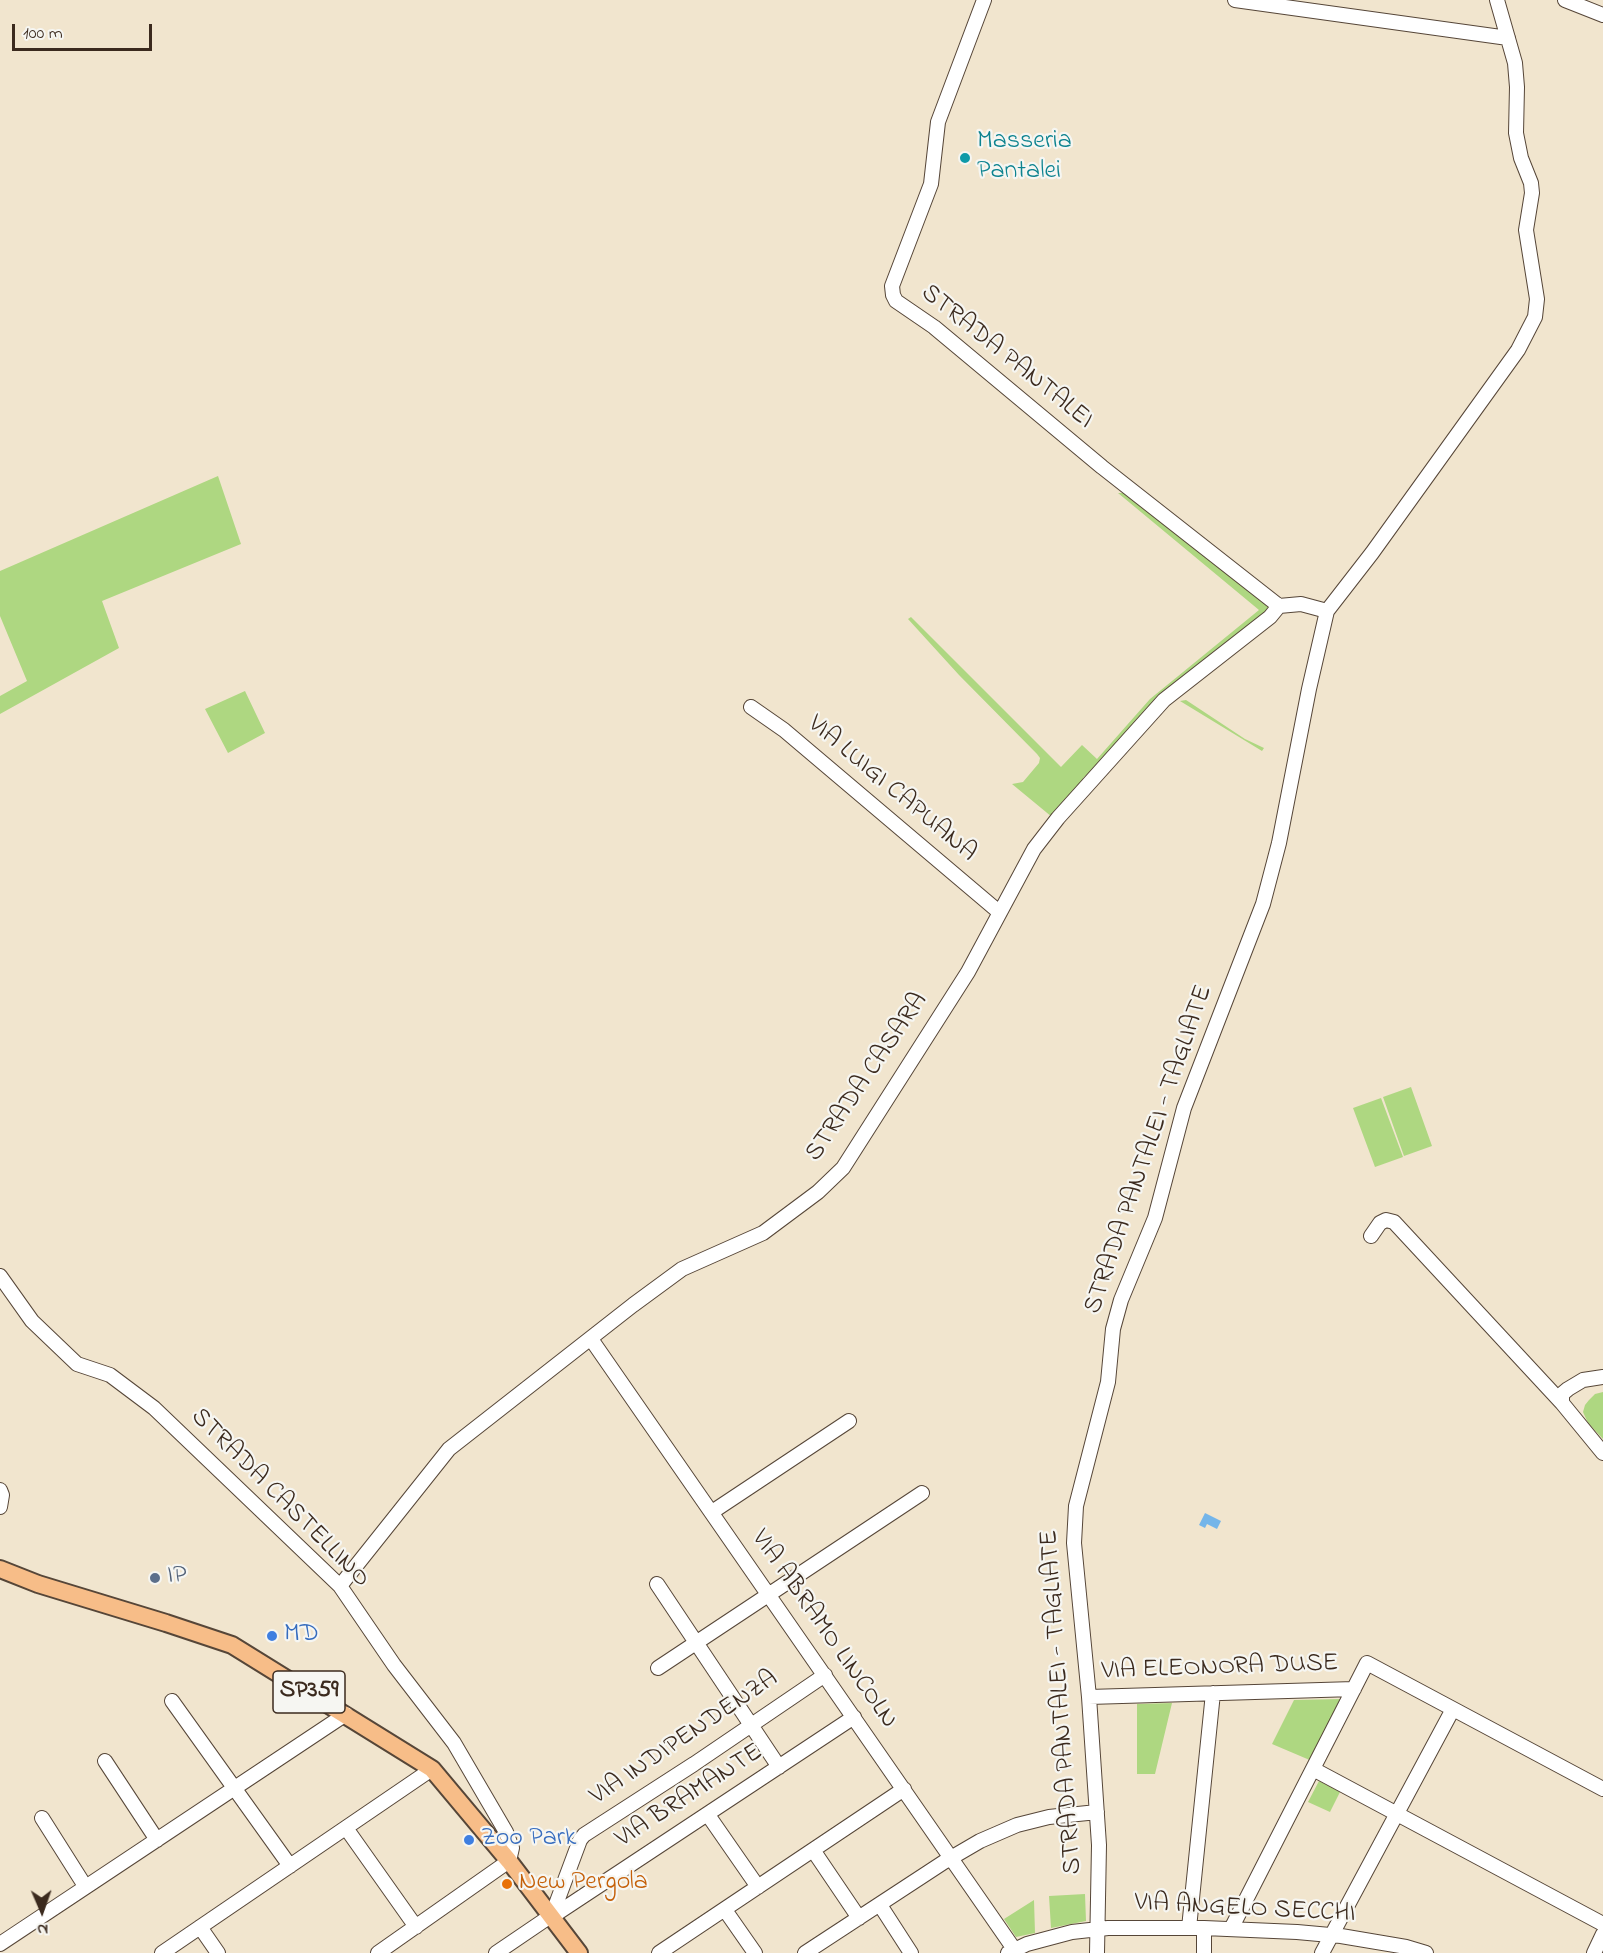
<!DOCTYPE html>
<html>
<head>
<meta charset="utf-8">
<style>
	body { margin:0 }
	#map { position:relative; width:1603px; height:1953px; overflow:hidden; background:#f1e5ce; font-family:"Indie Flower",sans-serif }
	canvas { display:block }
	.north { position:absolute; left:12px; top:1881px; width:60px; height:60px; -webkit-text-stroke:4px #f6f6f2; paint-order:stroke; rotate:178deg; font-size:16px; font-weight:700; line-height:24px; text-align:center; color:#3b2a1e }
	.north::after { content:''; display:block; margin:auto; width:21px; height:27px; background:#3b2a1e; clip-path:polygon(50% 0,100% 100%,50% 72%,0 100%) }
	.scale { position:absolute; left:12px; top:24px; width:140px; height:27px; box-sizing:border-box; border:3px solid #3b2a1e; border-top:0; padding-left:8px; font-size:18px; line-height:21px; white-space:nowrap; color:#3b2a1e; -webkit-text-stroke:4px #f6f6f2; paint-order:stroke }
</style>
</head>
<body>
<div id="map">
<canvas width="1603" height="1953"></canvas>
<div class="north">N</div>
<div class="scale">100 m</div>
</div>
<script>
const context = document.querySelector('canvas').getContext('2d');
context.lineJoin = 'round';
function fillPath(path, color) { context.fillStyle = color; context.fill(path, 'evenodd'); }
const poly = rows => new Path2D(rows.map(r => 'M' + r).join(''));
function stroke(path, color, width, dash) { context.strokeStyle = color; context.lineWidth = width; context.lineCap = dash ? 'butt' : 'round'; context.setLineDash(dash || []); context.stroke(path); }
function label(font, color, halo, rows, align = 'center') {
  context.font = font + ' "Indie Flower",sans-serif'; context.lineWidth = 4.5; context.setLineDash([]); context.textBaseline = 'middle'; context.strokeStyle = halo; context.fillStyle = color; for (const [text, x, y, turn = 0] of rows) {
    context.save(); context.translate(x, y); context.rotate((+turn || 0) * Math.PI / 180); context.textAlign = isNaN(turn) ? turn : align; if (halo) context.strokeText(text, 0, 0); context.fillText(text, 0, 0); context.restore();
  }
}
fillPath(poly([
	[218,476,241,544,102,601,119,648,0,714,0,696,27,681,0,616,0,571],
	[1118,493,1131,493,1269,606,1269,609,1083,778,1085,781,1052,817,1012,784,1023,782,1039,763,1040,758,1037,754,959,675,908,619,911,617,1061,767,1082,745,1097,759,1150,699,1259,610],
	[245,691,265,733,228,753,205,709],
	[1186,700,1245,739,1264,748,1262,751,1180,701],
	[1411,1087,1432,1146,1404,1156,1383,1097],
	[1381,1098,1403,1157,1375,1167,1353,1108],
	[1603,1392,1603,1439,1588,1423,1583,1412,1585,1405,1589,1400,1595,1394],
	[1341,1699,1312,1761,1272,1744,1294,1700],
	[1172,1703,1155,1774,1137,1774,1137,1704],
	[1319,1781,1340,1792,1330,1812,1308,1802],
	[1085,1894,1086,1921,1051,1928,1049,1896],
	[1034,1900,1035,1933,1016,1937,1004,1919]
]), '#aed781');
fillPath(poly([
	[1205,1513,1221,1521,1217,1529,1207,1524,1205,1528,1199,1525]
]), '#74b5e9');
const minor = poly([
	[984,0,938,122,931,184,892,286,893,295,896,301,934,327,1102,467,1279,606],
	[1235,0,1508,38],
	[1565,0,1603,15],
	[751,707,784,730,999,912],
	[1371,1236,1380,1223,1386,1220,1394,1222,1562,1403,1603,1453],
	[0,1276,32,1321,77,1364,110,1375,154,1408,340,1586,394,1665,454,1743,506,1832,512,1848,509,1861,378,1953],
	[591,1339,1014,1949],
	[1562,1403,1562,1394,1568,1389,1583,1380,1603,1377],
	[0,1490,2,1495,0,1507],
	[712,1512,849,1421],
	[657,1584,779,1767],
	[340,1586,449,1449,633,1305,682,1269,763,1233,818,1192,843,1168,968,972,1034,849,1058,818,1164,700,1270,617,1279,606,1301,604,1327,611],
	[658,1668,922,1493],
	[1089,1697,1354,1689],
	[172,1701,290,1866],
	[105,1761,157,1840],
	[1313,1769,1603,1924],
	[708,1815,758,1887],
	[42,1818,85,1886],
	[346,1828,416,1927],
	[813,1850,859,1918],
	[880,1905,911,1953],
	[725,1910,755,1953],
	[553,1916,854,1717],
	[200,1927,218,1953],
	[1189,1928,1213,1693],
	[1231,1929,1367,1663,1603,1789],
	[0,1944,346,1714],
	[162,1953,432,1769],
	[496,1953,552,1915,580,1840,584,1835,694,1764,825,1675],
	[659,1953,904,1789],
	[805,1953,944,1862,980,1841,1017,1825,1049,1817,1097,1812],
	[1008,1953,1027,1944,1072,1932,1108,1928,1204,1928,1297,1932,1341,1936,1406,1947,1426,1953],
	[1097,1953,1099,1845,1089,1697,1074,1543,1076,1506,1108,1382,1113,1329,1121,1300,1155,1218,1184,1108,1263,904,1279,843,1309,689,1327,611,1372,553,1518,350,1535,317,1537,299,1526,230,1532,193,1531,183,1521,158,1516,133,1517,87,1515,63,1497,0],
	[1204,1953,1204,1928],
	[1322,1953,1453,1709],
	[1594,1953,1603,1934]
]);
const major = poly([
	[0,1569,38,1584,166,1623,232,1645,432,1769,509,1861,579,1953]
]);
stroke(minor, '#564638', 16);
stroke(major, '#564638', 20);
stroke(minor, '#fff', 14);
stroke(major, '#f7bd88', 16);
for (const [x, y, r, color] of [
	[965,158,6,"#0f9aa8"],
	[155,1578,6,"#5c6f8a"],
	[272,1636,6,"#3f7fe0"],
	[469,1840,6,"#3f7fe0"],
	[507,1884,6,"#e8710a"]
]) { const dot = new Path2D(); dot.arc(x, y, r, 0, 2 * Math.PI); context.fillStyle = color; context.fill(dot); stroke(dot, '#f6f6f2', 2); }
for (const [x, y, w] of [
	[309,1692,72]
]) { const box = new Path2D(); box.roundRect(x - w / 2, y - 21, w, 42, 4.5); context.fillStyle = '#f6f6f2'; context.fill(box); stroke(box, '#3b2a1e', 1.5); }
label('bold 24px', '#3b2a1e', null, [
	["SP359",309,1692]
]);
label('26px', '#0d838f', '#f6f6f2', [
	["Masseria",977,143],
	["Pantalei",977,173]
], 'left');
label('26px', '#3b2a1e', '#f6f6f2', [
	["STRADA PANTALEI",1006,358,39],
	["VIA LUIGI CAPUANA",891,790,40],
	["STRADA CASARA",868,1078,-56],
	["STRADA PANTALEI - TAGLIATE",1150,1150,-71],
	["STRADA CASTELLINO",279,1499,45],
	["VIA ABRAMO LINCOLN",823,1630,55],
	["VIA ELEONORA DUSE",1220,1669,-2],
	["STRADA PANTALEI - TAGLIATE",1063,1702,-94],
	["VIA INDIPENDENZA",685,1739,-34],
	["VIA BRAMANTE",690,1797,-33],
	["VIA ANGELO SECCHI",1245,1910,3]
]);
label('26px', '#4e5e75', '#f6f6f2', [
	["IP",167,1578]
], 'left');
label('26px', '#366cbe', '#f6f6f2', [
	["MD",284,1636],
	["Zoo Park",481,1840]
], 'left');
label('26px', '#c56008', '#f6f6f2', [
	["New Pergola",519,1884]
], 'left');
</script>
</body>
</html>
